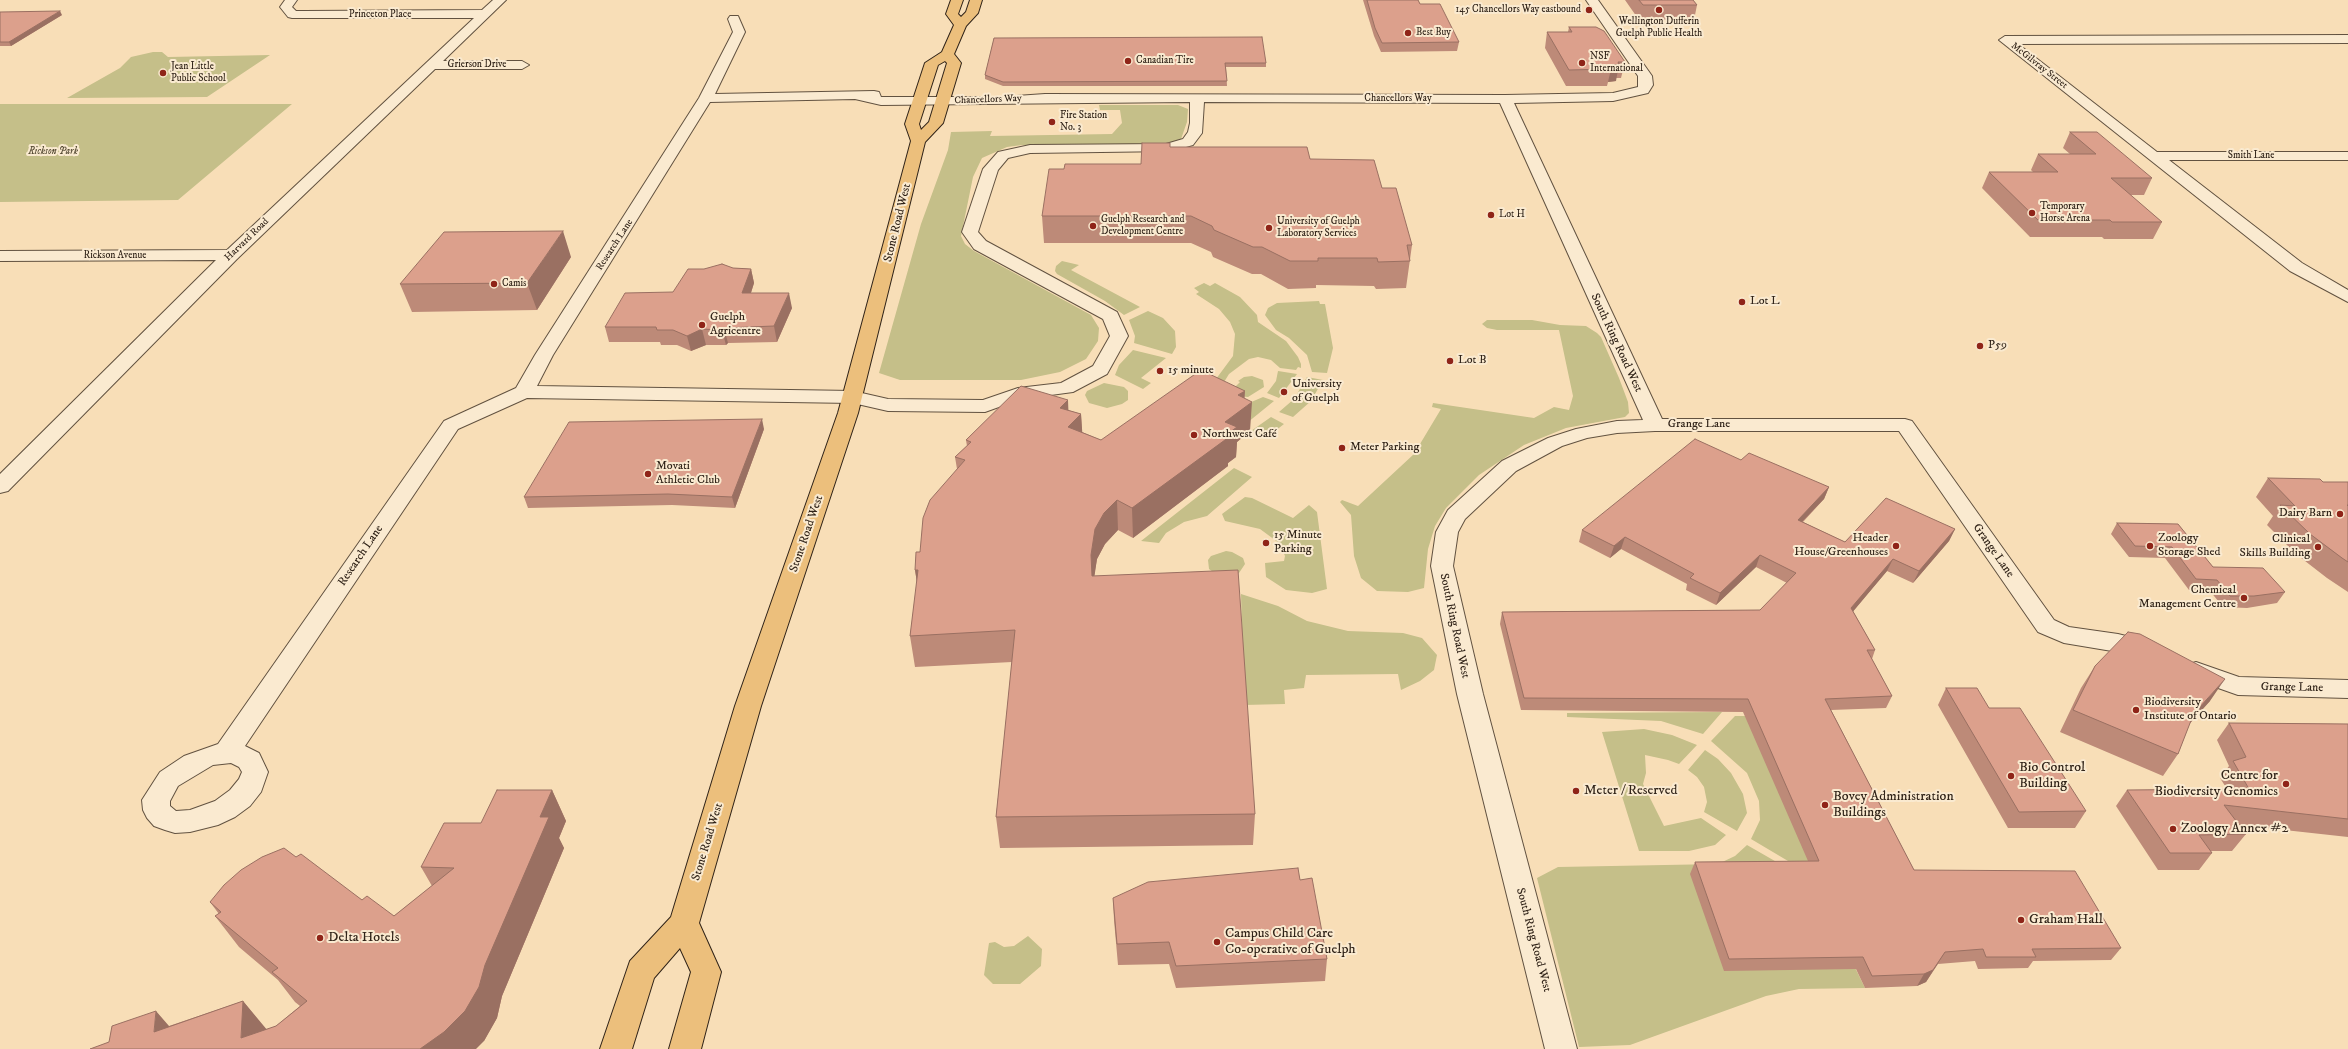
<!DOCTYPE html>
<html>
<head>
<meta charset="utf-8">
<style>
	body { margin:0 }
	canvas { display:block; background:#f8deb7 }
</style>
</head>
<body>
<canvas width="2348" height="1049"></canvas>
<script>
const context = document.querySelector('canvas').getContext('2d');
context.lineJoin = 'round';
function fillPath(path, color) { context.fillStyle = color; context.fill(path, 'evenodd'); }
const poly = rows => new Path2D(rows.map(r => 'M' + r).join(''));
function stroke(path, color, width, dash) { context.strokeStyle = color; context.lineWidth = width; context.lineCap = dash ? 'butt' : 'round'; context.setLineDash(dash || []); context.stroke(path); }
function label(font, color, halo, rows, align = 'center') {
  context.font = font + ' "IM FELL DW Pica",serif'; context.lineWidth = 4; context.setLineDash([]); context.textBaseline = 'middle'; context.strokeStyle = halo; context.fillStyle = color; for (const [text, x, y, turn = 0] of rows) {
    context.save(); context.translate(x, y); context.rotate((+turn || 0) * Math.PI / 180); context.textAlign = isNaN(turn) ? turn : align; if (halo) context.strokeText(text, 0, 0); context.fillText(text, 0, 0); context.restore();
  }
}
fillPath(poly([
	[153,52,162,52,168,57,270,55,207,97,67,98,120,68,131,57],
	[0,104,292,104,178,200,0,202],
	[1099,105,1178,105,1188,109,1187,122,1181,139,1166,144,1022,145,1007,147,982,158,973,177,961,236,965,244,974,251,1091,315,1099,328,1098,341,1086,359,1060,372,1021,380,900,380,879,373,921,224,948,150,951,132,992,131,990,136,1112,134,1122,123,1120,110,1100,110],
	[1062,261,1079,265,1071,270,1140,307,1124,315,1105,301,1057,274,1055,271,1056,266],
	[1204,283,1210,286,1215,283,1240,297,1257,315,1258,322,1286,341,1298,357,1301,364,1301,368,1298,367,1296,370,1280,368,1271,360,1258,357,1249,359,1229,374,1221,387,1249,403,1263,397,1274,401,1242,427,1216,379,1233,356,1235,334,1230,322,1219,309,1196,294,1199,292,1194,288],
	[1319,301,1320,304,1325,304,1333,348,1327,373,1312,372,1307,355,1289,338,1276,330,1265,315,1268,308,1277,303],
	[1148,311,1163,318,1175,331,1176,347,1172,354,1134,343,1135,336,1129,320],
	[1487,320,1532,320,1560,325,1586,326,1597,333,1601,337,1619,378,1628,402,1629,413,1625,417,1566,428,1524,445,1479,475,1446,508,1435,526,1428,549,1424,588,1408,592,1377,591,1361,578,1354,556,1351,515,1340,502,1342,500,1358,506,1414,454,1441,409,1432,407,1433,403,1534,418,1554,407,1569,410,1573,396,1559,330,1497,330,1487,328,1482,324],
	[1133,350,1166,358,1141,378,1151,383,1143,389,1115,375,1119,365],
	[1278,371,1297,374,1279,398,1267,393,1276,381],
	[1252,376,1263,380,1264,387,1248,397,1238,396,1235,387,1240,382,1238,381,1244,377],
	[1307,377,1323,380,1311,401,1293,417,1279,412,1294,399],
	[1104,383,1124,387,1128,391,1128,400,1122,404,1107,408,1089,403,1085,395,1087,391],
	[1271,417,1284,424,1265,439,1251,431],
	[1234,468,1252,477,1207,516,1184,522,1166,533,1159,543,1141,541],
	[1245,497,1252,498,1293,518,1309,505,1317,512,1327,589,1312,593,1286,590,1266,577,1265,563,1284,561,1285,556,1279,543,1260,529,1225,521,1222,514],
	[1226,551,1232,552,1243,558,1245,564,1239,573,1233,576,1213,572,1209,569,1208,560,1211,556],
	[1241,594,1278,606,1307,621,1348,631,1403,633,1422,638,1437,655,1434,670,1420,681,1401,690,1398,674,1306,675,1304,688,1284,690,1285,704,1244,705],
	[1722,712,1703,734,1661,721,1567,717,1567,713],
	[1735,716,1777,716,1815,877,1751,839,1760,820,1759,801,1747,773,1711,741],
	[1644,729,1672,735,1697,745,1679,764,1668,760,1645,755,1646,773,1643,784,1664,826,1701,818,1726,835,1715,845,1689,851,1639,851,1602,732],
	[1705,750,1718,759,1731,773,1743,794,1747,813,1737,831,1704,812,1707,802,1704,787,1697,777,1688,770],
	[1747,845,1808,880,1836,929,1865,988,1799,989,1766,996,1630,1045,1579,1047,1537,878,1558,867,1718,864,1735,856],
	[1028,936,1042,949,1041,966,1020,984,993,984,984,975,989,943,995,942,1004,947,1014,946]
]), '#c5bf89');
const minor = poly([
	[285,0,297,0,292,7,296,11,304,11,482,10,493,0,506,0,443,61,522,61,529,65,522,69,435,69,237,259,8,491,0,493,0,474,216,260,0,261,0,251,227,250,474,18,292,18,288,17,280,7,285,0],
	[1586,0,1598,0,1652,76,1653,85,1648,93,1613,101,1514,103,1662,419,1905,419,1912,421,2054,620,2069,627,2118,634,2146,641,2155,644,2158,650,2155,656,2146,659,2118,652,2064,643,2038,632,1899,431,1655,431,1617,433,1587,438,1562,446,1516,471,1465,519,1458,532,1453,566,1483,694,1577,1049,1545,1049,1457,694,1431,566,1436,532,1448,510,1502,461,1548,438,1576,429,1617,421,1643,420,1500,103,1204,102,1202,133,1193,145,1172,151,1030,153,1008,158,998,170,978,232,986,241,1117,312,1128,336,1107,374,1073,392,1021,399,985,412,888,411,853,403,527,398,458,429,245,746,259,753,268,772,261,792,250,806,235,817,218,825,190,832,175,833,165,830,154,826,147,818,143,810,142,800,160,772,184,756,218,744,444,421,516,388,535,355,699,98,733,32,728,19,730,16,738,16,745,32,715,94,874,91,879,92,881,97,1002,97,1045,94,1505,95,1613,93,1638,87,1638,76,1586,0],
	[855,99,881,105,1190,102,1190,123,1188,132,1183,139,1166,144,1030,145,998,152,983,169,962,232,974,249,1103,319,1110,336,1093,366,1061,383,1018,388,983,400,888,399,853,391,537,386,553,355,710,102,855,99],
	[231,763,239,767,242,772,239,779,230,790,215,801,190,810,176,811,170,806,170,801,178,786,213,765,231,763],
	[2348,35,2348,43,2018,44,2157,152,2348,152,2348,160,2169,160,2302,263,2348,290,2348,302,2290,271,1999,40,2005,36,2348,35],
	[2196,662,2239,677,2348,680,2348,698,2238,695,2187,677,2184,671,2187,665,2196,662]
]);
const major = poly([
	[951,0,963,0,958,14,961,17,966,12,970,0,982,0,978,13,966,26,954,54,961,63,943,123,925,142,858,413,761,706,699,923,721,972,701,1049,669,1049,691,972,680,948,654,978,632,1049,600,1049,630,961,671,917,735,706,838,413,911,141,905,124,925,63,942,52,954,25,946,14,951,0],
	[945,61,947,63,929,122,921,130,919,124,938,65,945,61]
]);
stroke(minor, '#625240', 2);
stroke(major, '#302318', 2);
fillPath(minor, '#faead0');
fillPath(major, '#ecbf7c');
fillPath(poly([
	[1363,0,1418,0,1420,4,1459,42,1457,51,1381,52,1374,36],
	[1625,0,1693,0,1697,5,1694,20,1639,20],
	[0,12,62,15,11,46,0,46],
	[1569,27,1625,62,1621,78,1616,78,1616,81,1608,82,1607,86,1566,86,1545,48,1547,32,1568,32],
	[994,38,1266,63,1266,67,1226,67,1227,86,1003,86,985,79,985,75],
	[2070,132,2152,178,2144,195,2130,195,2162,222,2153,239,2104,239,2102,237,2030,237,1982,188,1989,172,2033,172,2031,170,2038,154,2070,154,2063,148],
	[1170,147,1310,159,1382,188,1412,245,1406,288,1376,289,1374,286,1316,285,1316,288,1288,289,1261,274,1252,274,1213,257,1211,252,1191,243,1044,243,1042,216,1064,169,1141,164],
	[571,257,537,310,412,312,400,284],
	[733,268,751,269,754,283,751,293,792,308,777,342,728,343,726,345,706,345,691,351,677,345,661,345,660,342,609,342,605,327,673,292,704,269],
	[1245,398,1250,431,1237,442,1236,457,1228,463,1228,466,1133,538,1118,530,1105,544,1097,559,1094,576,1255,814,1253,845,1000,848,996,817,1012,662,915,667,910,636,917,583,915,570,920,552,957,469,955,457,967,446,966,440,1068,400,1068,410,1081,414,1082,432,1101,440],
	[764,429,735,508,672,505,528,508,524,497],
	[1741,460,1829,487,1824,499,1803,522,1845,542,1955,529,1949,541,1913,583,1887,571,1853,611,1875,650,1872,659,1892,696,1886,708,1831,710,1914,870,2121,948,2111,960,2033,961,2028,968,1978,969,1975,961,1938,964,1926,982,1917,986,1865,988,1856,969,1724,971,1690,874,1695,862,1808,861,1743,712,1521,710,1500,624,1502,612,1760,610,1787,583,1756,567,1716,605,1686,590,1687,584,1621,549,1610,558,1579,542,1582,530],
	[2268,478,2323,482,2348,482,2348,592,2327,578,2296,554,2267,525,2273,516,2256,497],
	[2117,523,2178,524,2213,567,2285,592,2277,603,2247,608,2223,607,2210,591,2189,590,2165,558,2129,557,2111,534],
	[2095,666,2210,701,2190,723,2178,754,2163,776,2060,732,2081,688],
	[1946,688,1989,708,2086,811,2075,828,2008,828,1938,705],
	[2229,723,2348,724,2348,837,2239,825,2246,834,2232,851,2211,851,2212,853,2199,870,2158,870,2116,806,2127,790,2227,789,2220,778,2229,766,2217,740],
	[552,790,566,821,559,838,564,848,502,996,497,1018,484,1041,169,1026,243,1001,266,1030,276,1026,300,1006,295,1002,278,980,239,947,215,916,219,914,210,902,296,857,362,900,394,916,432,886,421,867,481,823],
	[1300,880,1327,959,1325,981,1176,988,1169,964,1118,965,1114,920,1113,898]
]), '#bd8a78');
fillPath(poly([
	[60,11,62,15,11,46,9,42],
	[1619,64,1616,81,1608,82,1611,69,1609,66],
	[563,231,571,257,537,310,527,283],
	[751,269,754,283,746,308,742,293],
	[789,293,792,308,777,342,774,326],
	[724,328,728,343,726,345,722,330],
	[702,329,706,345,691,351,687,336],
	[1245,391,1244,408,1252,402,1250,431,1237,442,1236,457,1228,463,1228,466,1133,538,1132,508,1225,422,1238,395],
	[1068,400,1069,426,1081,414,1083,443,1062,437,1060,408],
	[762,419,764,429,735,508,732,497],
	[1829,487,1824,499,1793,531,1798,520],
	[1117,500,1118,530,1105,544,1097,559,1093,586,1092,576,1091,555,1095,529,1104,513],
	[1955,529,1949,541,1913,583,1919,571],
	[1625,537,1621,549,1610,558,1614,546],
	[1760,555,1756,567,1716,605,1720,593],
	[1893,559,1887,571,1846,620,1851,608],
	[915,570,918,570,920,601],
	[2225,679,2210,701,2175,740,2190,718],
	[552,790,566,821,559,838,564,848,502,996,497,1018,484,1041,476,1049,420,1049,485,965,540,817],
	[1945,952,1926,982,1917,986,1924,974],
	[243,1001,268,1031,241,1038],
	[156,1011,182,1041,154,1032]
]), '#9a7062');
const building = poly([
	[1367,0,1418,0,1420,4,1440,4,1459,42,1382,43,1375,28,1367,0],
	[1639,0,1693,0,1697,5,1643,5,1639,0],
	[60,11,9,42,0,42,0,12,60,11],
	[1569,27,1596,27,1604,31,1625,62,1618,62,1619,64,1609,66,1611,69,1569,70,1547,32,1572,32,1569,27],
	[1262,37,1266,63,1225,63,1227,81,1003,82,985,75,994,38,1262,37],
	[2070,132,2097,132,2152,178,2111,178,2162,222,2112,222,2110,220,2038,220,1989,172,2058,172,2038,154,2096,154,2070,132],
	[1142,143,1170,143,1170,147,1307,147,1310,159,1374,160,1382,188,1396,188,1412,245,1407,245,1410,261,1378,262,1377,258,1318,258,1318,261,1290,261,1262,247,1253,247,1214,230,1212,226,1191,216,1042,216,1049,169,1064,169,1065,164,1141,164,1142,143],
	[563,231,527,283,400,284,444,232,563,231],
	[722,264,733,268,751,269,742,293,789,293,774,326,724,328,722,330,702,329,687,336,673,330,657,330,656,327,605,327,625,293,673,292,688,269,704,269,722,264],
	[1201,370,1245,391,1238,395,1252,402,1225,422,1237,427,1226,435,1229,437,1132,508,1117,500,1104,513,1095,529,1091,555,1092,576,1238,570,1255,814,996,817,1015,630,910,636,918,570,915,570,916,552,920,552,923,518,930,500,965,460,955,457,971,442,966,440,1021,386,1068,400,1060,408,1081,414,1068,427,1101,440,1201,370],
	[762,419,732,497,668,494,524,497,569,422,762,419],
	[1695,439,1741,460,1749,453,1829,487,1798,520,1845,542,1886,498,1955,529,1919,571,1893,559,1851,608,1875,650,1867,650,1892,696,1825,699,1914,870,2075,871,2121,948,2032,949,2036,957,1986,957,1983,949,1945,952,1933,970,1924,974,1872,976,1863,957,1729,959,1695,862,1819,861,1748,699,1524,698,1502,612,1760,610,1796,573,1760,555,1720,593,1690,578,1694,574,1625,537,1614,546,1582,530,1695,439],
	[2268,478,2320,479,2323,482,2348,482,2348,505,2347,505,2348,506,2348,562,2342,558,2310,534,2280,505,2295,506,2268,478],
	[2117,523,2178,524,2213,567,2263,568,2285,592,2254,596,2230,596,2217,580,2196,579,2172,547,2135,546,2117,523],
	[2128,632,2140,634,2225,679,2190,718,2192,718,2178,754,2073,710,2095,666,2128,632],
	[1946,688,1977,688,1989,708,2020,708,2086,811,2019,812,1946,688],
	[2229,723,2348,724,2348,819,2224,805,2246,834,2199,835,2212,853,2170,853,2127,790,2249,789,2233,761,2246,757,2229,723],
	[497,790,552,790,540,817,549,817,485,965,479,987,465,1011,444,1032,420,1049,90,1049,109,1042,112,1026,156,1011,154,1032,243,1001,241,1038,276,1026,307,1001,272,972,278,968,215,916,221,912,210,902,224,885,241,870,262,857,284,848,296,857,301,854,362,900,367,896,394,916,454,868,421,867,444,823,481,823,497,790],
	[1298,868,1300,880,1312,878,1327,959,1176,966,1169,942,1117,944,1113,898,1148,882,1298,868]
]);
fillPath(building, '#dca08c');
stroke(building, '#9a7062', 1);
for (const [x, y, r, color] of [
	[1589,10,4,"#8f2418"],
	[1659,10,4,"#8f2418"],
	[1408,33,4,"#8f2418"],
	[1128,61,4,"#8f2418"],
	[1582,63,4,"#8f2418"],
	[163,73,4,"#8f2418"],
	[1052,122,4,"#8f2418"],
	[2032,213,4,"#8f2418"],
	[1491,215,4,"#8f2418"],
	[1093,226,4,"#8f2418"],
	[1269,228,4,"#8f2418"],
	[494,284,4,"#8f2418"],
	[1742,302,4,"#8f2418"],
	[702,325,4,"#8f2418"],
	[1980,346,4,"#8f2418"],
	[1450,361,4,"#8f2418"],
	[1160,371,4,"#8f2418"],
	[1284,392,4,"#8f2418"],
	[1194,435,4,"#8f2418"],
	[1342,448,4,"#8f2418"],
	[648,474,4,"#8f2418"],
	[2340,514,4,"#8f2418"],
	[1266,543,4,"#8f2418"],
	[1896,546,4,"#8f2418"],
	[2150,546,4,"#8f2418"],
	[2318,547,4,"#8f2418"],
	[2244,598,4,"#8f2418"],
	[2136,710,4,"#8f2418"],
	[2011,776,4,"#8f2418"],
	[2286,784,4,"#8f2418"],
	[1576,791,4,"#8f2418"],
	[1825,805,4,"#8f2418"],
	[2173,829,4,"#8f2418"],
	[2021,920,4,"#8f2418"],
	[320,938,4,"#8f2418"],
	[1217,942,4,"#8f2418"]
]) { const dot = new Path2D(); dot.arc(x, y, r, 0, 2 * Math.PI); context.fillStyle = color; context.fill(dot); stroke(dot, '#faead0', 1.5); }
label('10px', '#302318', '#faead0', [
	["145 Chancellors Way eastbound",1581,10,"right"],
	["Wellington Dufferin",1659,22,"center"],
	["Guelph Public Health",1659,34,"center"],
	["Best Buy",1416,33],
	["NSF",1590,57],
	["International",1590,69],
	["Canadian Tire",1136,61],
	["Jean Little",171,67],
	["Public School",171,79],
	["Fire Station",1060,116],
	["No. 3",1060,128],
	["Temporary",2040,207],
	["Horse Arena",2040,219],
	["Lot H",1499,215],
	["Guelph Research and",1101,220],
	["Development Centre",1101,232],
	["University of Guelph",1277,222],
	["Laboratory Services",1277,234],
	["Camis",502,284]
], 'left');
label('10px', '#302318', '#faead0', [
	["Princeton Place",380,15],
	["Grierson Drive",477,65],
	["McGilvray Street",2039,66,38],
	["Chancellors Way",1398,99],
	["Chancellors Way",988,100,-2],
	["Smith Lane",2251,156],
	["Harvard Road",247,240,-44],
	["Research Lane",615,245,-57],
	["Rickson Avenue",115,256]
]);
label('italic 10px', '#554a34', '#faead0', [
	["Rickson Park",53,152]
]);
label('12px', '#302318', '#faead0', [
	["Stone Road West",898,223,-76],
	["South Ring Road West",1616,343,65],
	["Grange Lane",1699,425],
	["Stone Road West",807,534,-71],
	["Grange Lane",1993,551,55],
	["Research Lane",361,556,-56],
	["South Ring Road West",1454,626,78],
	["Grange Lane",2292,688,1],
	["Stone Road West",708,842,-73],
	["South Ring Road West",1533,940,75]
]);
label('12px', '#302318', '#faead0', [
	["Lot L",1750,302],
	["Guelph",710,318],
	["Agricentre",710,332],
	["P59",1988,346],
	["Lot B",1458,361],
	["15 minute",1168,371],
	["University",1292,385],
	["of Guelph",1292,399],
	["Northwest Café",1202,435],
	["Meter Parking",1350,448],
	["Movati",656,467],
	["Athletic Club",656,481],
	["Dairy Barn",2332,514,"right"],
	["15 Minute",1274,536],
	["Parking",1274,550],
	["Header",1888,539,"right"],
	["House/Greenhouses",1888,553,"right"],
	["Zoology",2158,539],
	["Storage Shed",2158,553],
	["Clinical",2310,540,"right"],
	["Skills Building",2310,554,"right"],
	["Chemical",2236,591,"right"],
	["Management Centre",2236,605,"right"],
	["Biodiversity",2144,703],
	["Institute of Ontario",2144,717]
], 'left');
label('14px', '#302318', '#faead0', [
	["Bio Control",2019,768],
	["Building",2019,784],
	["Centre for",2278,776,"right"],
	["Biodiversity Genomics",2278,792,"right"],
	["Meter / Reserved",1584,791],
	["Bovey Administration",1833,797],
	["Buildings",1833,813],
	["Zoology Annex #2",2181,829],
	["Graham Hall",2029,920],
	["Campus Child Care",1225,934],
	["Co-operative of Guelph",1225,950],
	["Delta Hotels",328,938]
], 'left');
</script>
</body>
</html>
